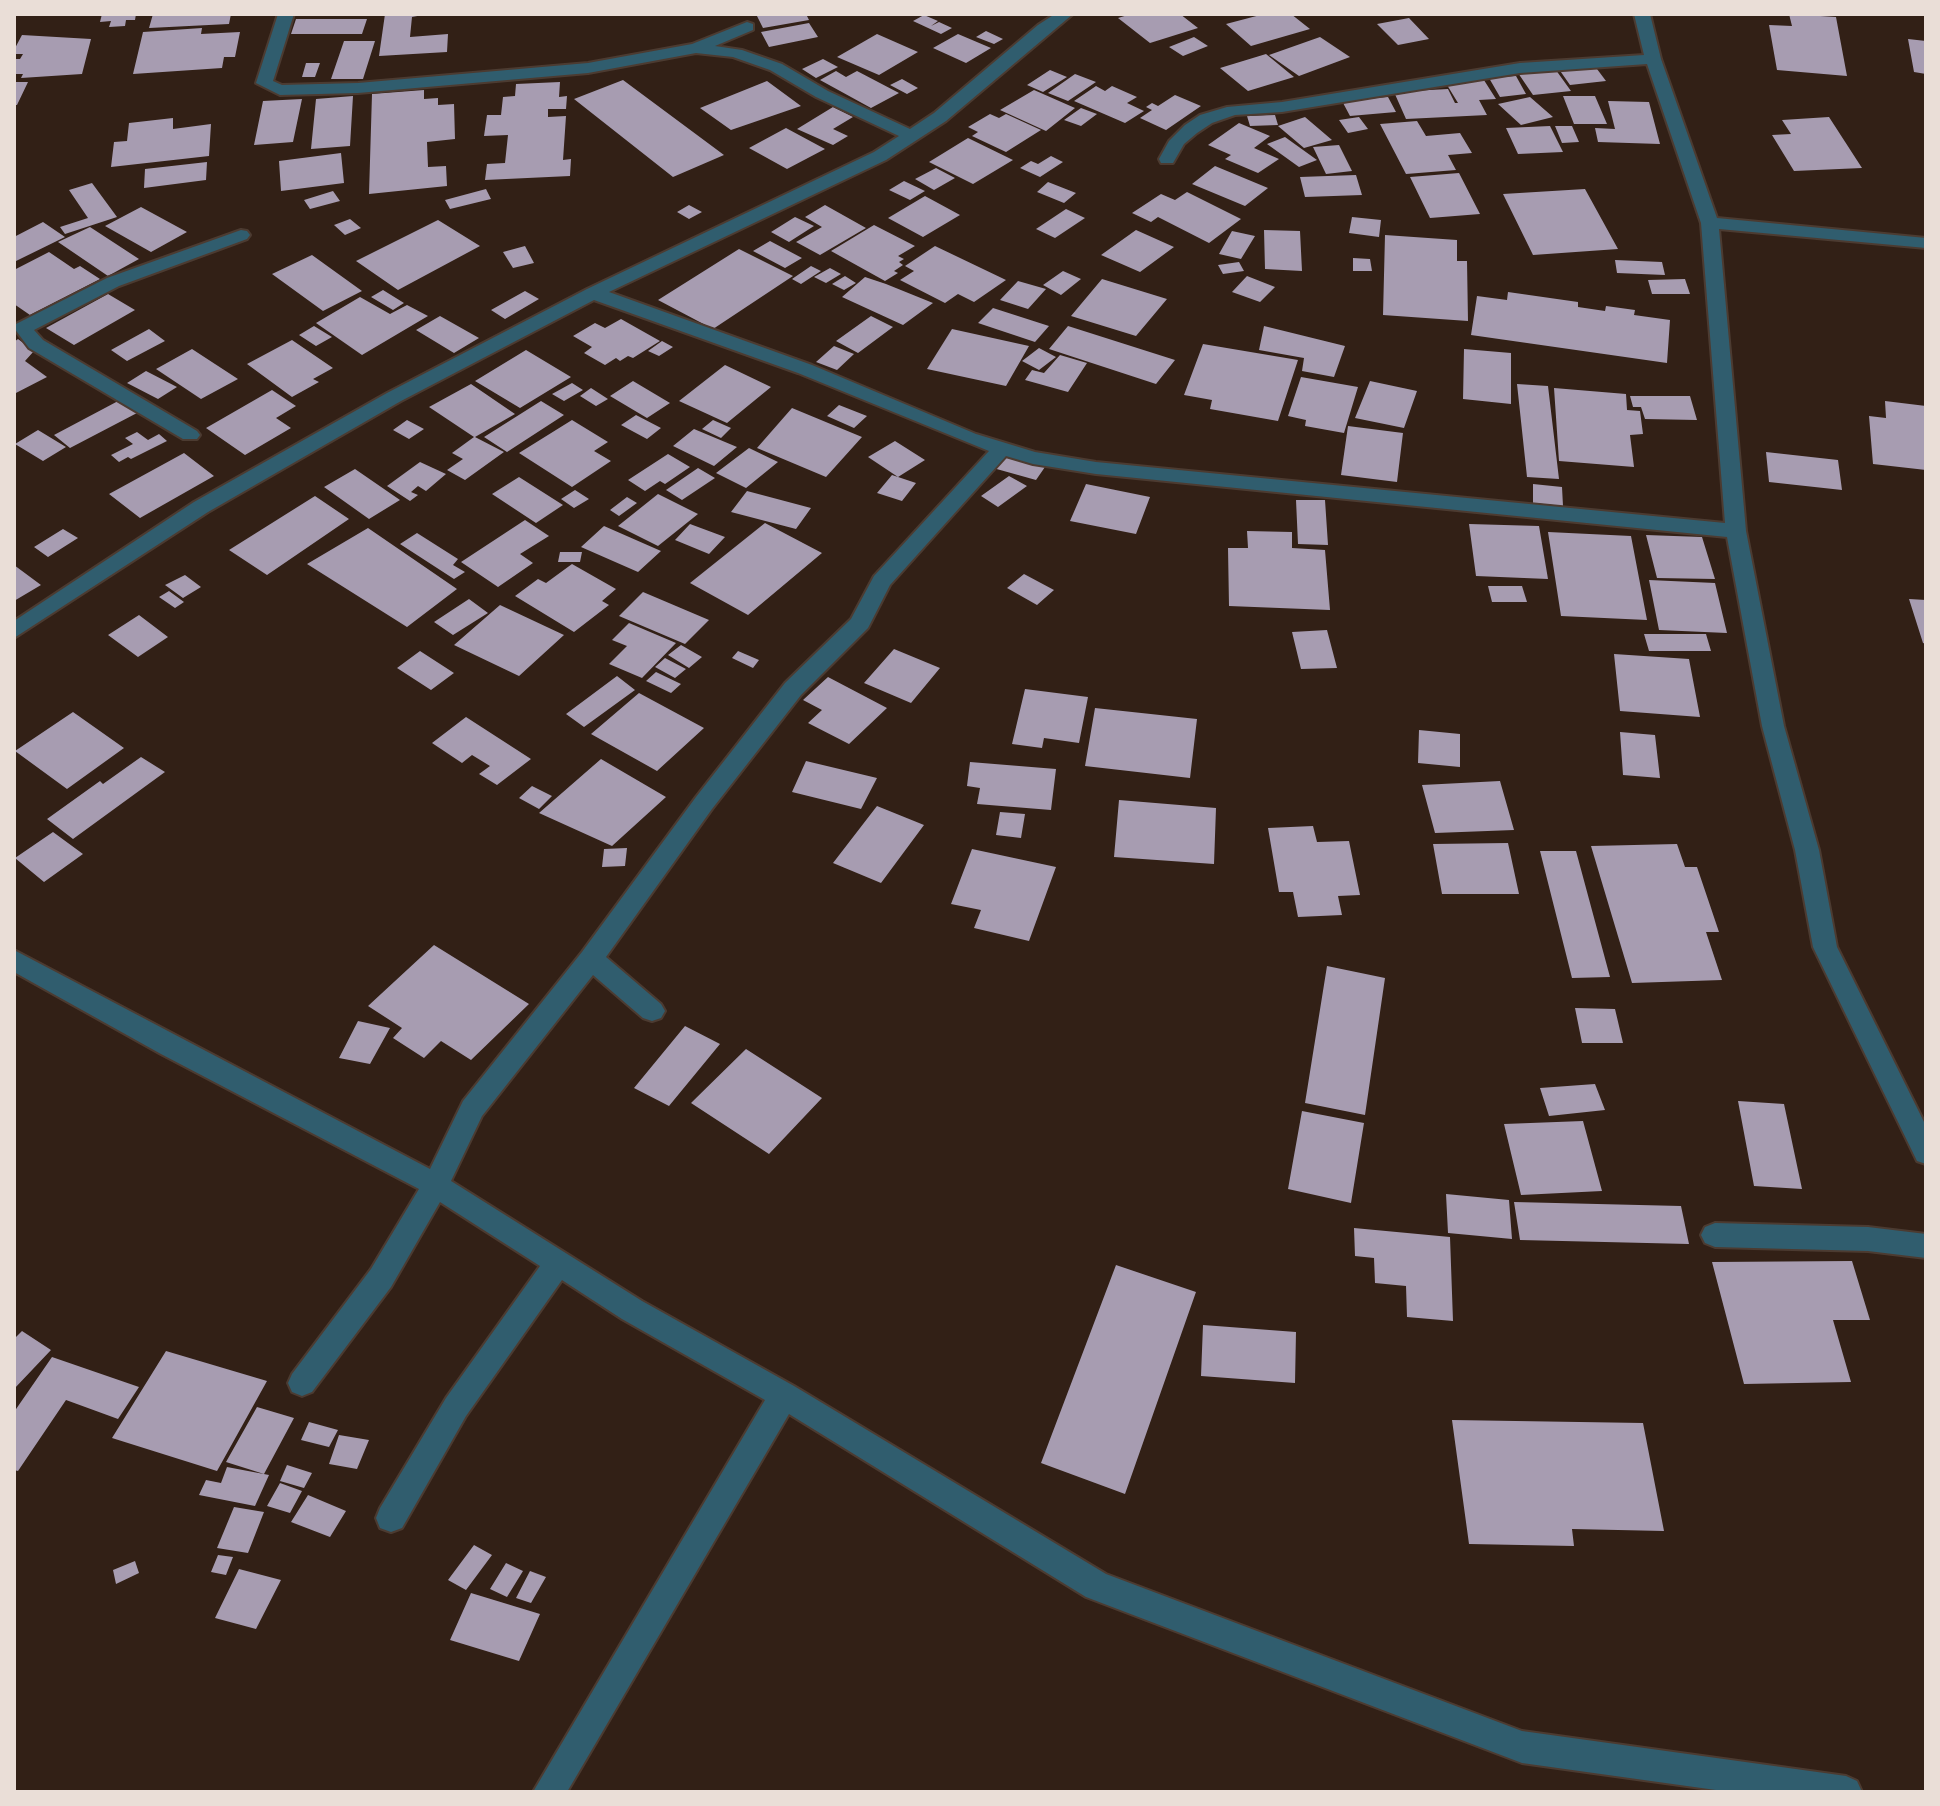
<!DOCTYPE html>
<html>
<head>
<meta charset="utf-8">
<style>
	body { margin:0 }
	#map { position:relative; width:1940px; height:1806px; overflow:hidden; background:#322016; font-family:Barlow,sans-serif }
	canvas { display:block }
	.frame { position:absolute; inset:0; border:16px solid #eaded7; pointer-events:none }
</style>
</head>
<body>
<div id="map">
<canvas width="1940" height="1806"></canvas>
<div class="frame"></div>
</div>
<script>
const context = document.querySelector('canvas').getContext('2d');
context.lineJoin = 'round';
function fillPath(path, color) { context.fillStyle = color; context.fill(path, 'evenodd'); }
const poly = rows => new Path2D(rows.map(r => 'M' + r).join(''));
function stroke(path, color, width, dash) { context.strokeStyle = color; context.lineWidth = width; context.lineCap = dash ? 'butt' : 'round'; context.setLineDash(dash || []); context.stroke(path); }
fillPath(poly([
	[102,14,136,14,135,20,126,20,125,26,109,27,111,21,100,22],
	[153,14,231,14,229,24,149,28],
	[385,14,428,14,412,17,410,37,448,34,447,52,379,56],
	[756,14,806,14,809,20,763,28],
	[1131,14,1180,14,1198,28,1150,43,1118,18],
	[1264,14,1291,14,1310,29,1251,46,1226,24],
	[1789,14,1836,17,1847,76,1777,70,1769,25,1792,26],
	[924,15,938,21,931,26,939,22,952,28,941,34,913,21],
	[1409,18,1429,39,1398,45,1377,24],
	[296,19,367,19,362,34,291,34],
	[809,23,818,37,769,47,761,32],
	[202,28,201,34,240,32,235,57,224,57,222,68,133,74,143,32],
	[986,31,1003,39,994,44,976,37],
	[877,34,918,52,879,75,837,57],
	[958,34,991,48,966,63,933,48],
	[22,35,91,39,82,74,21,78,23,74,14,74,14,59,20,59,23,54,14,54,14,50],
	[1194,37,1208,46,1183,56,1169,47],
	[1320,37,1350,57,1299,76,1269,55],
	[1908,39,1926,41,1926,74,1914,72],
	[344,41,375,41,363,79,331,79],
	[1266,54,1294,77,1248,91,1220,68],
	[823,59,838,67,816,78,802,69],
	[1591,61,1606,81,1570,85,1556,65],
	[306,63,320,63,315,77,302,77],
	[1553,66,1571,91,1533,95,1516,70],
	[1050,70,1067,77,1043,92,1027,85],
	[836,71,846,77,857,71,899,93,871,108,820,80],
	[1075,74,1096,82,1068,101,1048,93],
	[1516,76,1526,94,1500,97,1489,78],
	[1482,77,1496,99,1479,100,1487,115,1406,119,1394,92,1448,89,1455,103,1458,103,1444,80],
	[902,79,918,88,907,94,890,85],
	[623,80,724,155,673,177,574,99],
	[767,81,801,106,731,130,700,108],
	[14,82,28,82,17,105,14,105],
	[560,82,559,97,567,96,566,109,548,109,548,117,566,116,563,160,571,159,570,176,485,180,487,164,505,163,508,135,484,136,487,115,501,115,503,97,515,96,516,84],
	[1096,86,1105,91,1112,86,1137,97,1127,103,1144,111,1125,123,1074,101],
	[424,90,424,99,438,98,438,105,454,104,455,139,427,142,428,167,446,166,447,186,369,194,372,94],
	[1034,90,1075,108,1046,131,1000,110],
	[1175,95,1201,106,1166,130,1140,118,1152,110,1146,107,1152,103,1158,106],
	[353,96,350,146,311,149,316,99],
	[1563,96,1595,96,1607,124,1574,124],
	[1388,97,1396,112,1350,116,1342,101],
	[1530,97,1553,117,1521,125,1498,104],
	[302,99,293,142,254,145,263,101],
	[1608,101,1649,102,1660,144,1598,142,1595,128,1615,129],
	[833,107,853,117,833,129,848,136,833,145,797,129],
	[1081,108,1097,114,1081,126,1064,120],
	[990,114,999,118,1006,114,1041,130,1006,152,972,136,978,132,968,127],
	[1275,115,1278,125,1250,126,1247,116],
	[1305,117,1332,140,1304,148,1278,126],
	[1359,117,1368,129,1348,133,1339,120],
	[1829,117,1862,168,1794,171,1772,135,1791,134,1782,120],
	[173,118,173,129,211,124,209,156,111,167,114,142,127,141,129,123],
	[1417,121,1426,136,1460,133,1472,153,1448,155,1456,170,1406,174,1380,124],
	[1239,123,1270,136,1254,148,1279,159,1258,173,1225,159,1231,155,1208,145],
	[1550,126,1563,152,1518,154,1506,128],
	[1555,126,1572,126,1579,142,1562,143],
	[786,128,825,149,787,169,749,148],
	[1285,137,1317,160,1299,167,1267,144],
	[968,138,1013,160,973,184,929,162],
	[1339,145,1352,171,1326,174,1313,147],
	[341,153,344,183,281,191,279,161],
	[1051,156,1063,162,1040,177,1020,168,1031,161,1038,164],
	[207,162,206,180,144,188,145,169],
	[1215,166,1268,188,1245,206,1192,184],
	[936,168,955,178,934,190,915,179],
	[1459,173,1480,214,1430,218,1410,177],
	[1356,175,1362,195,1305,197,1300,177],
	[904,181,925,191,910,200,889,190],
	[1048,182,1076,193,1064,203,1037,192],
	[92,183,117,217,65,234,60,227,88,218,69,190],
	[486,189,491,199,450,209,445,200],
	[1585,189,1618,249,1533,255,1503,194],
	[333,191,340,201,310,209,304,200],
	[1187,192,1241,219,1209,243,1158,217,1151,222,1132,213,1161,194,1175,200],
	[925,196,960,215,923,237,888,218],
	[689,205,702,212,689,219,677,212],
	[825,205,866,228,820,255,796,242,822,227,805,217],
	[141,207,187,232,151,252,105,226],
	[1066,209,1085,218,1055,238,1036,229],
	[795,217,814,226,789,242,771,232],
	[1352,217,1381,220,1379,237,1349,233],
	[350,219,361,228,345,235,334,225],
	[438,220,480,246,398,290,356,261],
	[43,222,65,237,14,262,14,237],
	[874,225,915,246,898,256,904,259,899,262,903,265,894,271,898,273,885,281,831,251],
	[90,227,139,259,108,276,58,242],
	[1136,230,1174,247,1140,272,1101,255],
	[1264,230,1300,231,1302,271,1265,269],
	[1232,231,1255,236,1241,259,1219,254],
	[1385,235,1457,240,1457,261,1467,261,1468,321,1383,315],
	[770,241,802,258,785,268,753,251],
	[525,246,534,263,513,268,503,252],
	[935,246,1006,280,974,302,958,294,945,303,900,280,914,271,905,266],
	[739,249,793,276,713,329,658,300],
	[49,252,74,269,80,266,100,279,30,315,14,304,14,270],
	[312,255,362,291,323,311,272,274],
	[1353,258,1370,259,1372,271,1353,271],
	[1615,260,1662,262,1665,275,1617,273],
	[1239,262,1244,271,1223,274,1218,265],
	[811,266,821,271,801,284,792,279],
	[830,268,841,274,826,283,814,277],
	[1063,271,1081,279,1061,295,1043,285],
	[845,276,856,283,844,290,832,284],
	[1247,276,1275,287,1260,302,1232,292],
	[865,277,886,284,933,303,903,325,842,297],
	[1102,279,1167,299,1136,336,1071,316],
	[1685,279,1690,294,1652,294,1648,280],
	[1018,281,1046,289,1028,309,1000,300],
	[383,290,404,303,393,310,371,297],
	[525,291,539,299,505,319,491,310],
	[1508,292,1578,302,1578,307,1605,311,1606,306,1635,310,1634,315,1670,320,1667,363,1471,335,1477,296,1507,300],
	[108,294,135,310,74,345,46,328],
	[360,297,390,314,407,305,428,316,362,355,316,323],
	[993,308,1049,326,1035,342,978,323],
	[440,316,479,338,454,353,416,330],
	[871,316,893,327,858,353,836,341],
	[621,319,660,341,633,358,628,356,620,361,616,358,605,365,584,353,592,347,573,336,595,323,605,328],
	[314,326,332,337,316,346,299,335],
	[1068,326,1175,360,1156,384,1049,349],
	[1264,326,1345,346,1334,377,1302,371,1304,358,1259,350],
	[149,329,165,341,127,361,111,350],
	[952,329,1029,346,1006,386,927,369],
	[18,339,34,351,25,361,47,377,14,394,14,342],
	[292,340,333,368,313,379,319,382,292,397,247,364],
	[662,341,673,347,659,356,648,351],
	[1203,344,1298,360,1278,421,1210,409,1212,400,1184,395],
	[834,346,854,354,837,370,816,362],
	[1039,348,1056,357,1039,370,1022,361],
	[192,349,238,379,201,399,156,369],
	[1464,349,1511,353,1511,404,1463,399],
	[526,350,571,377,520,408,475,381],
	[1060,355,1087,363,1068,392,1025,380,1032,370,1044,373],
	[725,365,771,387,727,423,679,401],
	[146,371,177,387,158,399,127,383],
	[1301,377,1358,387,1344,433,1305,426,1306,420,1288,416],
	[633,381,670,403,647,418,610,396],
	[1370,381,1417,391,1404,428,1355,418],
	[572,383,583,390,564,401,552,394],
	[471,384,515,414,475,437,504,452,465,480,447,470,463,459,452,453,474,437,429,407],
	[1517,384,1548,386,1559,479,1527,477],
	[591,388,608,399,596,406,580,396],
	[1554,388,1626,394,1627,410,1640,411,1643,434,1630,435,1634,467,1559,461],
	[272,390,296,406,276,418,291,428,245,455,206,428],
	[1630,396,1690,396,1697,420,1645,419,1641,407,1633,407],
	[120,400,137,413,70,448,54,435],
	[541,401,564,415,507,452,484,437],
	[1885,401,1926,406,1926,470,1873,464,1869,416,1886,418],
	[839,405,867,416,854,428,827,416],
	[792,408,862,437,826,477,757,448],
	[636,415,661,428,647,439,621,425],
	[407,420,424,429,409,439,393,430],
	[572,420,608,442,594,451,611,461,572,487,519,453],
	[713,420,731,428,721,438,702,429],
	[1348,426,1403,433,1397,482,1341,475],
	[694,429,737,447,714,466,673,446],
	[38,430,66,447,43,461,15,444],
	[137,432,148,440,159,434,167,441,131,459,128,457,119,462,111,455,133,444,125,438],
	[895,441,925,460,898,477,868,457],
	[749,448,778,462,746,488,716,473],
	[1766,452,1838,460,1842,490,1769,482],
	[184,453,214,476,140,518,109,494],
	[668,454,690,467,665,484,660,481,645,491,628,480],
	[1002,455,1045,467,1036,480,993,468],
	[420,462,446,474,426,491,418,486,411,492,418,495,410,501,387,486],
	[698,468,715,478,682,500,666,490],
	[355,469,400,500,369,519,324,487],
	[892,475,916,483,902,501,877,493],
	[1009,476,1027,486,998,507,981,496],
	[519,477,563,505,536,523,492,494],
	[1086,484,1150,497,1136,534,1070,521],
	[1533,484,1562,487,1563,506,1533,503],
	[575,490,589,499,574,508,561,499],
	[747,491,811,508,796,529,731,512],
	[658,494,698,514,658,546,618,526],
	[315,496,349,519,267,575,229,550],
	[627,497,637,503,619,516,610,510],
	[1296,500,1325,500,1328,545,1298,544],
	[525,520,549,536,520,554,533,563,498,587,461,562],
	[765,523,822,553,748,615,690,583],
	[690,524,725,537,709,554,675,540],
	[1469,524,1539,526,1548,579,1476,576],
	[604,526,661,551,638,572,581,547],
	[368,528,457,589,407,627,307,564],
	[63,529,78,538,48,557,34,547],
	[1247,531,1292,532,1292,548,1325,550,1330,610,1229,606,1228,548,1248,548],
	[1548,532,1631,536,1647,620,1561,616],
	[417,533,458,559,453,565,465,572,454,579,400,544],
	[1646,535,1702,537,1715,579,1657,578],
	[560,552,582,552,580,562,558,562],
	[572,564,616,589,602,601,609,605,574,632,515,596,538,579,546,583],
	[14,565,41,585,14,601],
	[1024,574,1054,590,1037,605,1007,588],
	[185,575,201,587,183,598,165,585],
	[1649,580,1715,583,1727,633,1659,630],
	[1488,586,1522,586,1527,602,1492,602],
	[169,591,184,602,175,608,159,597],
	[643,592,709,620,685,644,619,616],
	[469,599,488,613,453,635,434,622],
	[1909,599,1926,600,1926,644,1923,643],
	[500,605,564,635,519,676,454,645],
	[139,615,168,637,138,657,108,635],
	[629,623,676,643,642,678,609,664,627,646,612,640],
	[1327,630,1337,668,1301,669,1292,632],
	[1644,634,1706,634,1711,651,1649,651],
	[681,645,702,657,689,668,668,655],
	[894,649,940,668,911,703,864,683],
	[420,651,454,673,431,690,397,668],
	[738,651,759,660,753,668,732,658],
	[1614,654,1689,659,1700,717,1620,711],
	[665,658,686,669,675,678,655,667],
	[656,672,681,684,671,693,646,681],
	[617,676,635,690,584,727,566,714],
	[828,677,887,708,849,744,808,723,822,710,803,700],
	[1025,689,1088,697,1079,743,1044,738,1042,748,1012,744],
	[639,693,704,728,657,771,591,734],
	[1095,708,1197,719,1190,778,1085,766],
	[73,712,124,748,67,789,15,751],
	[466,717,531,759,497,785,479,774,490,766,472,755,462,763,432,743],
	[1419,730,1460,734,1460,767,1418,763],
	[1620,732,1655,735,1660,778,1623,775],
	[141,757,165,772,73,839,47,819,100,781,103,784],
	[601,759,666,797,612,846,539,813],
	[806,761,877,778,861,809,792,792],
	[970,762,1056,769,1051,810,977,804,980,788,967,786],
	[1500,781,1514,830,1435,833,1422,785],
	[532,786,552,796,539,809,519,798],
	[1119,800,1216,808,1214,864,1114,857],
	[877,806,924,825,881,883,833,863],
	[1000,812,1025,814,1021,838,996,835],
	[1313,826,1317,842,1349,841,1360,895,1338,896,1342,915,1298,917,1293,892,1279,892,1268,828],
	[53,832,83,854,44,882,15,858],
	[1508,843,1519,894,1442,894,1433,844],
	[1677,844,1685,867,1697,867,1719,932,1706,932,1722,980,1632,983,1591,846],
	[627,848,625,866,602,867,604,849],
	[972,849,1056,867,1029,941,974,928,981,910,951,904],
	[1540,851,1576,851,1610,977,1572,978],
	[434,945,529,1004,471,1060,441,1041,424,1058,393,1038,402,1028,368,1006],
	[1327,966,1385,978,1365,1115,1305,1103],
	[1575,1008,1615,1009,1623,1043,1582,1043],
	[358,1021,390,1028,370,1064,339,1058],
	[685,1026,720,1044,669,1106,634,1088],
	[746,1049,822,1098,769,1154,691,1103],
	[1595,1084,1605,1110,1549,1116,1540,1088],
	[1738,1101,1784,1104,1802,1189,1754,1186],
	[1302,1111,1364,1123,1351,1203,1288,1189],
	[1583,1121,1602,1191,1521,1195,1504,1124],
	[1446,1194,1509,1200,1512,1239,1448,1233],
	[1514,1202,1681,1206,1689,1244,1520,1240],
	[1354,1228,1450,1237,1453,1321,1407,1317,1406,1286,1375,1283,1374,1258,1355,1256],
	[1852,1261,1870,1320,1833,1320,1851,1382,1744,1384,1712,1262],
	[1116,1265,1196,1292,1125,1494,1041,1463],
	[1203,1325,1296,1332,1295,1383,1201,1376],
	[22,1331,51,1350,14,1389,14,1339],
	[166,1351,267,1381,217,1471,112,1438],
	[52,1357,139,1387,118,1419,66,1400,18,1471,14,1470,14,1412],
	[257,1407,294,1418,264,1474,226,1462],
	[1452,1420,1643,1423,1664,1531,1572,1529,1574,1546,1469,1544],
	[309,1422,338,1430,329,1447,301,1440],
	[339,1435,369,1440,357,1469,329,1464],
	[287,1465,312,1473,304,1488,280,1481],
	[227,1467,269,1475,255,1506,199,1495,206,1480,221,1483],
	[280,1483,302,1491,290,1513,267,1506],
	[308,1495,346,1511,330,1537,291,1522],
	[234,1507,264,1512,248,1553,217,1548],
	[474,1545,492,1555,466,1590,448,1580],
	[218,1555,233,1557,226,1575,211,1572],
	[135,1561,139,1573,116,1584,113,1570],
	[506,1563,523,1571,507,1597,490,1589],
	[239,1569,281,1580,256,1629,215,1618],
	[530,1571,546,1577,531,1603,516,1598],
	[471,1593,540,1614,519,1661,450,1640]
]), '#a79cb1');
const minor = poly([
	[278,14,294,14,273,81,282,85,358,83,588,63,692,44,747,22,753,24,753,30,715,46,742,50,782,64,828,91,910,129,934,113,1038,25,1055,14,1073,14,946,121,886,160,609,292,812,365,976,434,1035,452,1096,462,1725,523,1701,223,1647,64,1520,73,1282,112,1235,115,1212,123,1197,133,1184,144,1173,163,1161,163,1159,159,1169,141,1185,125,1200,115,1227,107,1282,102,1520,63,1644,55,1634,14,1650,14,1661,59,1717,218,1926,238,1926,248,1719,229,1746,531,1784,726,1819,850,1837,947,1926,1126,1926,1164,1917,1161,1813,947,1795,850,1762,726,1727,537,1096,474,1033,464,1006,456,890,585,868,628,801,695,712,809,606,957,661,1004,665,1011,661,1018,652,1021,643,1018,593,975,482,1116,451,1181,642,1301,794,1386,1106,1574,1522,1731,1846,1776,1857,1781,1862,1792,1730,1792,1522,1763,1086,1597,789,1414,567,1792,533,1792,765,1400,622,1319,562,1280,466,1416,402,1528,391,1532,380,1528,376,1518,380,1508,446,1398,540,1266,440,1202,391,1287,312,1392,302,1396,292,1392,288,1383,292,1374,371,1269,419,1189,161,1054,14,972,14,950,430,1169,463,1101,582,952,696,797,785,683,851,619,874,576,989,451,798,373,594,300,401,401,208,512,14,638,14,621,194,502,387,393,587,289,874,152,899,136,816,97,770,70,733,57,696,53,588,73,358,93,280,95,256,83,278,14],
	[241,230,247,231,250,235,247,239,119,286,34,330,43,340,197,431,200,435,197,439,183,439,29,348,14,328,16,324,107,278,241,230],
	[1715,1223,1868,1227,1926,1234,1926,1258,1868,1251,1715,1247,1705,1243,1701,1235,1705,1227,1715,1223]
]);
stroke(minor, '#4c3b31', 4);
fillPath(minor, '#305d6e');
</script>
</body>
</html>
